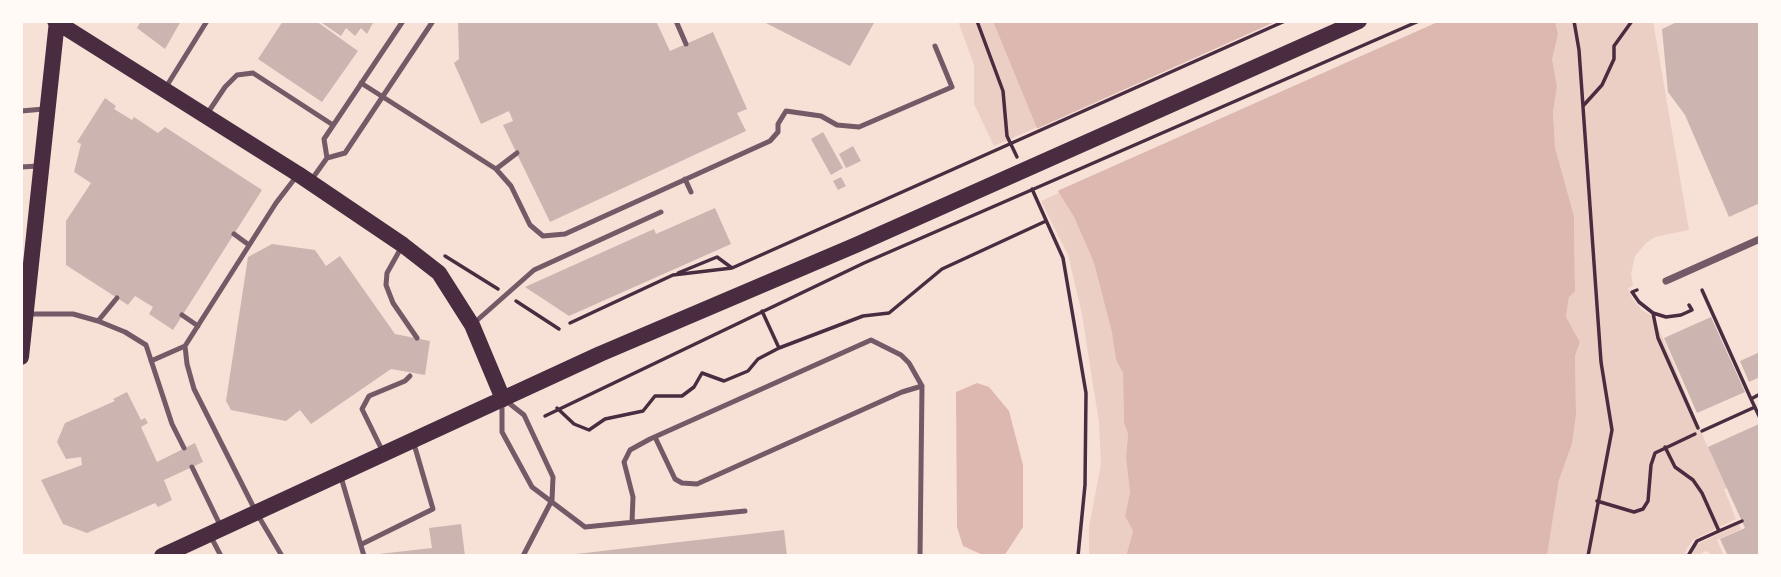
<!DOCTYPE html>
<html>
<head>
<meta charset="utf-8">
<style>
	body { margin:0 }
	#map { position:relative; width:1781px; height:577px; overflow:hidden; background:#f7e1d7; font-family:"Public Sans",sans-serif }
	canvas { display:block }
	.frame { position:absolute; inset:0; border:23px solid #fffaf5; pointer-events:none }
</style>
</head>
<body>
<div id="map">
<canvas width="1781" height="577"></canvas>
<div class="frame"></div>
</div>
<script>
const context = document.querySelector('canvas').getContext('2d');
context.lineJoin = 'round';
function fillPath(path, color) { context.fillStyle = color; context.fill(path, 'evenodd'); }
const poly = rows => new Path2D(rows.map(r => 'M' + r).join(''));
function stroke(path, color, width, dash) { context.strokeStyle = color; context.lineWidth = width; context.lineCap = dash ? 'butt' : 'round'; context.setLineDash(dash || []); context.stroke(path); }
fillPath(poly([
	[958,21,998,21,1038,127,994,146,974,104,974,65],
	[1555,21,1653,21,1689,230,1655,237,1646,243,1635,256,1631,274,1633,286,1628,288,1632,298,1642,310,1654,317,1706,443,1727,488,1724,489,1736,519,1693,540,1686,550,1685,556,1547,556,1559,480,1572,444,1576,415,1575,356,1580,342,1566,317,1569,297,1575,276,1574,216,1555,147,1553,112,1557,87,1551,59,1558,34],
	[1059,193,1074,217,1094,263,1112,333,1116,360,1123,373,1124,421,1128,434,1126,458,1130,492,1125,516,1133,530,1126,556,1089,556,1089,527,1101,464,1099,423,1082,314,1068,255,1041,201],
	[1739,524,1741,529,1717,540,1724,556,1714,556,1706,551,1697,556,1691,556,1696,545]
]), '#ebcfc5');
fillPath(poly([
	[993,21,1555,21,1558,34,1552,59,1557,87,1553,112,1555,147,1574,216,1575,291,1569,297,1566,317,1580,342,1575,356,1576,415,1572,444,1559,480,1547,556,1126,556,1133,531,1125,516,1130,492,1126,458,1128,434,1124,422,1123,373,1116,360,1112,333,1094,263,1074,217,1059,193,1037,128],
	[977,383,989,387,1009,411,1023,465,1023,527,1004,556,985,556,963,546,957,527,956,392]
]), '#dcb8b0');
fillPath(poly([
	[1277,21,1440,21,1055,192,1034,130]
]), '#f7e1d7');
fillPath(poly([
	[141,21,181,21,165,49,137,28],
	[283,21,316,21,358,51,322,102,258,59],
	[319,21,374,21,367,34,361,28,355,36,346,28,341,36],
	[462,21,656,21,670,51,713,32,747,109,737,113,746,131,550,222,503,125,513,121,509,111,481,124,454,63,459,59,458,23],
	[762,21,875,21,850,66],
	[1679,21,1760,21,1760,203,1729,217,1685,115,1668,92,1662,29],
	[105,98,116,106,114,109,132,120,134,117,158,133,165,127,262,190,173,330,149,314,153,307,135,296,128,305,66,265,66,221,91,183,74,172,81,144,77,142],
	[823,132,843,168,831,175,811,139],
	[853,146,861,161,846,168,839,154],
	[841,177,846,186,838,190,833,181],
	[715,208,731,244,569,316,525,287,654,229,656,234],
	[272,244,315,250,326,266,340,256,395,334,430,341,425,375,391,369,311,424,300,410,286,421,231,410,226,401,248,257],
	[1711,317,1745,392,1697,413,1664,338],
	[1760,352,1760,377,1749,382,1740,361],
	[127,392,141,420,145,418,148,423,141,427,157,462,195,443,203,462,164,480,172,500,158,507,155,503,87,533,63,524,41,480,82,465,81,457,66,459,57,442,65,423,115,401,113,399],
	[1759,424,1760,556,1728,556,1720,539,1745,528,1708,447],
	[461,524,465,556,379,556,379,554,432,548,429,528],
	[784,530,787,556,576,556,576,554]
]), '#ccb4b1');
stroke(poly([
	[977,21,1003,91,1007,136,1017,157],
	[1574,21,1579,50,1601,362,1612,430,1588,556],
	[1583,106,1602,85,1614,59,1614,46,1632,21],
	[1032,189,1063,258,1086,393,1085,485,1078,556],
	[445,256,498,289],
	[678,273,717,257,732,268],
	[1637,290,1632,292,1639,302,1653,313,1658,338,1698,428],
	[1702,290,1751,399],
	[516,301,559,329],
	[762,311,779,348],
	[1653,313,1666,317,1681,315,1692,310,1689,305],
	[570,323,673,275,732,268,1285,21],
	[1760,394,1751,399,1760,418],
	[557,408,574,424,589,430,605,419,643,411,655,396,682,396,694,387,702,373,724,381,748,371,758,359,779,348,863,316,889,313,942,269,1046,221],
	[545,416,864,263,1419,21],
	[1702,431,1755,407],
	[1665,447,1675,467,1693,480,1702,493,1719,531,1697,541,1688,556],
	[1597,501,1634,512,1643,509,1648,501,1651,465,1655,453,1695,434],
	[1719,531,1742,521]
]), '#4a2c40', 3.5);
stroke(poly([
	[676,21,686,44],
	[361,83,496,169,511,186,530,225,543,236,565,234,770,141,778,132,778,124,786,111,821,116,837,125,859,127,952,87,935,46],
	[166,87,207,21],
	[21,111,44,109],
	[207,114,225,87,237,75,253,73,333,125],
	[327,158,324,139,403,21],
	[21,167,38,166],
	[496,169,517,153],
	[312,179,327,158,345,153,433,21],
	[685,179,691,192],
	[234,234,249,245],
	[401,248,387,273,386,285,393,303,417,338],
	[28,314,73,314,98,321,125,332,146,345,172,424,184,448],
	[182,315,198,326],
	[98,321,117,298],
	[474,323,534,270,661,212],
	[151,361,185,346],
	[505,400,524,415,553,477,552,500,523,556],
	[502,402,502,432,532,487,585,527,745,511],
	[383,452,362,409,369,396,405,381,410,376],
	[192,467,221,527],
	[341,477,364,556],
	[632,522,633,497,624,462,630,450,650,439,871,340,901,355,909,363,922,386,902,392,697,484,682,483,675,479,655,437],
	[211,537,221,556],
	[362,544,433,509,414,444],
	[282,556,256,512,194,389,187,364,185,346,276,203,296,177],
	[920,556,922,386]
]), '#755966', 5);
stroke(poly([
	[1666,281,1760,239]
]), '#755966', 7);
stroke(poly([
	[55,21,298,174,403,245,439,273,472,325,503,399],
	[21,357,57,21],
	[162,556,600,354,856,245,1359,21]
]), '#4a2c40', 16);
</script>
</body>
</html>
